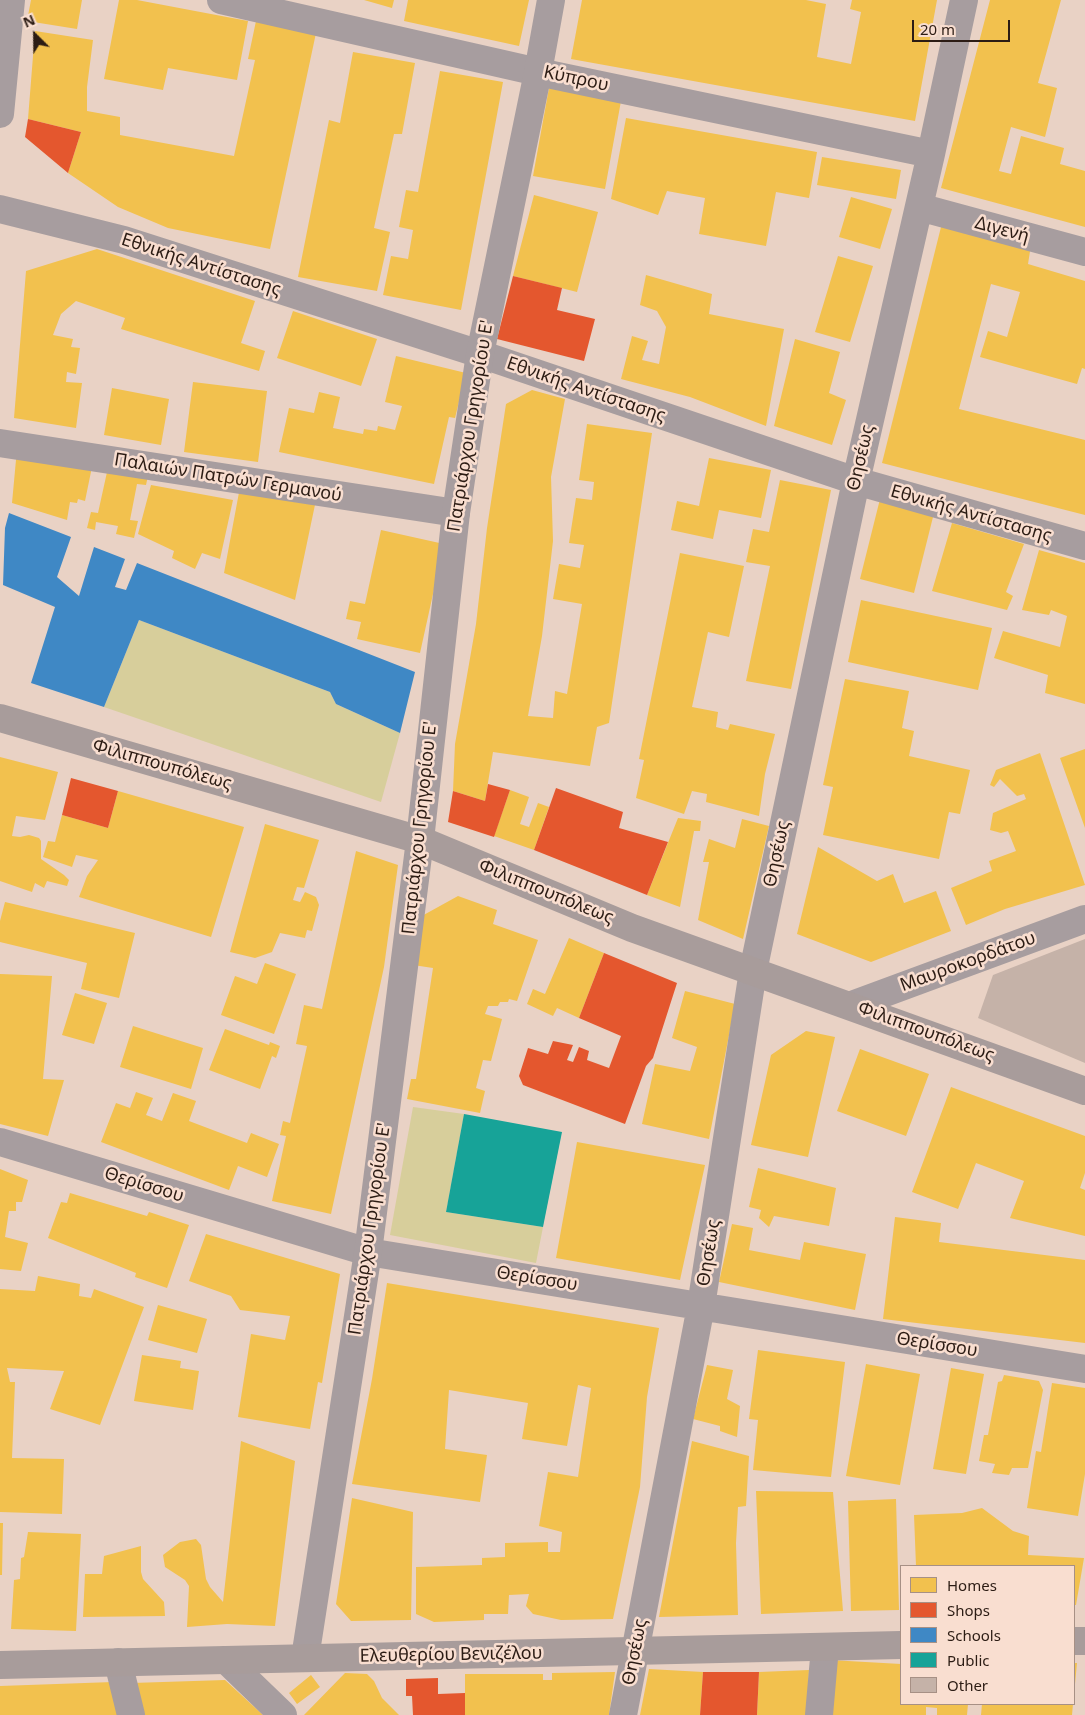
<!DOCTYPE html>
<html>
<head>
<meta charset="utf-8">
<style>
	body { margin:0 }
	#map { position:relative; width:1085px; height:1715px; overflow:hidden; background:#e9d2c5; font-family:"Noto Sans",sans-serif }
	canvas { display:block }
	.legend { position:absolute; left:900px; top:1565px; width:175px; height:140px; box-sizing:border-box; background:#f9ded0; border:1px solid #a79085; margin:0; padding:6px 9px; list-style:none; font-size:15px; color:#2c1c14 }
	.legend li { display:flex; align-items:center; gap:10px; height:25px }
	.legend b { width:25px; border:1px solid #a79085 }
	.north { position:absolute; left:10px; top:10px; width:50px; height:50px; -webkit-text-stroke:4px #f9ded0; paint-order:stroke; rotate:337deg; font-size:14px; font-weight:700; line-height:20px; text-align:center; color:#2c1c14 }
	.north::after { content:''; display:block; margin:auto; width:18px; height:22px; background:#2c1c14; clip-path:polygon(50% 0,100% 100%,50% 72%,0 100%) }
	.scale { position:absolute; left:912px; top:20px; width:98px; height:22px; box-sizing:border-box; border:2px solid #2c1c14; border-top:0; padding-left:6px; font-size:15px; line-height:18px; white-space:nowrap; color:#2c1c14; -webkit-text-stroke:4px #f9ded0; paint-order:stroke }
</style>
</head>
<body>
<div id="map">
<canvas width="1085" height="1715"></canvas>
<ul class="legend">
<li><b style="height:14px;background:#f2c14e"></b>Homes</li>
<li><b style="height:14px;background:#e4572e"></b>Shops</li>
<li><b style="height:14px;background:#3f88c5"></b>Schools</li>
<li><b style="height:14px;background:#17a398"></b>Public</li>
<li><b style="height:14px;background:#c5b2a8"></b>Other</li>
</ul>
<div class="north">N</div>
<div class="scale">20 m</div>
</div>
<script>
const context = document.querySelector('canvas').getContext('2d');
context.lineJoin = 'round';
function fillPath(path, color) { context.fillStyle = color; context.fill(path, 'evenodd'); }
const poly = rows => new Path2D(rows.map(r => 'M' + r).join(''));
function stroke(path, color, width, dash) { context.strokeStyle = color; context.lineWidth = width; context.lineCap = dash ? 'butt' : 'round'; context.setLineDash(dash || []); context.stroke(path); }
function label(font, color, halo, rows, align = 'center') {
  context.font = font + ' "Noto Sans",sans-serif'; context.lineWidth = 5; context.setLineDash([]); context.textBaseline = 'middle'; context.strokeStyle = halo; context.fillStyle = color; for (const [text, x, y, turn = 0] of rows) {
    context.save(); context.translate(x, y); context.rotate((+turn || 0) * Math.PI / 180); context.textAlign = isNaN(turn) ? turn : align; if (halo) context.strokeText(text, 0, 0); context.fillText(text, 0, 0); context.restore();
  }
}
fillPath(poly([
	[139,620,330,692,336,704,400,733,381,802,104,707],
	[413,1107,464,1114,446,1212,543,1227,536,1263,390,1235]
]), '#d7ce9b');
fillPath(poly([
	[31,0,82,0,77,29,27,21],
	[119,0,137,0,248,21,237,80,168,68,163,90,104,79],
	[364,0,394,0,392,8],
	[408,0,529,0,519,46,404,21],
	[582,0,806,0,826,4,817,57,851,64,861,12,850,9,852,0,937,0,915,121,571,59],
	[990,0,1061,0,1038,83,1057,88,1045,137,1011,127,999,171,1011,174,1021,136,1064,148,1060,164,1085,171,1085,227,941,188],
	[256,21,316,33,270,249,168,228,118,207,68,173,81,132,28,119,35,31,93,40,87,87,87,111,120,117,120,135,234,156,255,60,248,59],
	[353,52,415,63,402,134,394,134,374,228,390,232,377,291,298,277,329,120,340,123],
	[440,71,503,82,461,310,383,295,391,256,408,259,413,230,399,227,406,190,418,192],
	[549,88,621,101,605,189,533,176],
	[626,118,817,152,809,198,776,192,766,246,699,234,705,198,667,191,658,215,611,199],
	[822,157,901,170,896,199,817,185],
	[534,195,598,212,577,292,513,276],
	[851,197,892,209,880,249,839,237],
	[942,223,1031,245,1028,264,1085,281,1085,369,1082,368,1077,384,980,357,988,331,1007,337,1020,292,991,284,959,409,1085,440,1085,515,882,463],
	[97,249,255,301,241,343,265,351,259,371,121,329,125,318,76,301,61,314,53,335,73,339,71,347,80,348,76,374,67,372,66,382,82,383,76,428,14,418,26,271],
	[838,256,873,266,850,342,815,332],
	[646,275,712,294,709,314,784,329,766,426,690,397,621,379,632,336,648,341,642,360,659,364,666,327,657,311,640,305],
	[293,311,377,339,361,386,277,358],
	[795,339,840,352,829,393,846,400,832,445,774,426],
	[396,356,466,373,455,418,449,417,434,484,279,452,289,408,314,413,319,392,340,397,333,428,363,434,364,429,377,431,378,426,395,430,402,406,385,402],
	[193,382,267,391,258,462,184,452],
	[112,388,169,399,161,445,104,435],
	[532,390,565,399,551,477,553,541,542,636,528,716,553,718,555,691,567,694,582,604,553,599,559,564,580,568,584,545,569,543,576,498,592,500,594,482,579,480,587,424,652,433,609,723,597,727,590,766,493,752,485,801,453,791,455,744,476,624,487,528,506,404],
	[17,449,93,462,85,501,78,499,77,503,70,502,67,520,12,503],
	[709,458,771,470,761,518,719,510,713,539,671,530,677,501,699,506],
	[109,463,149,471,146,485,137,484,130,520,138,521,134,538,116,534,118,526,96,522,95,530,87,528,91,512,98,513],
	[780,480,831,490,791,689,746,681,770,566,746,562,753,529,769,532],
	[151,485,233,500,220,559,202,553,195,569,172,558,174,551,138,534],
	[240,487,316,500,295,600,224,573],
	[880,499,934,513,914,593,860,579],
	[952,523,1024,544,1006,592,1013,596,1007,610,932,591],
	[381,530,444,544,420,653,357,639,361,622,346,619,350,601,365,604],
	[1039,550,1085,563,1085,704,1045,693,1048,675,994,658,1003,631,1060,647,1067,616,1051,610,1049,615,1022,610],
	[680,553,744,566,729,637,708,632,692,707,718,712,716,727,728,730,730,724,775,734,765,774,759,816,706,802,707,794,692,791,684,814,636,798,644,760,639,759],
	[861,600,992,628,978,690,848,662],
	[845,679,909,691,902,728,914,731,909,756,970,770,960,814,949,812,939,859,823,835,833,787,823,785],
	[1085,749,1085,828,1060,758],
	[1040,753,1085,885,1005,909,966,925,951,888,992,871,989,861,1016,851,1008,831,1001,833,990,830,993,813,1026,799,1024,794,1017,796,1000,779,994,787,990,785,996,770],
	[0,757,58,772,45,820,16,816,12,836,20,837,29,835,39,838,41,841,41,859,64,875,69,880,67,886,47,881,44,888,35,883,32,892,0,881],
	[510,790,529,797,520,824,529,827,538,803,549,807,534,850,494,836],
	[118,791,244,827,211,937,79,897,87,876,98,860,76,855,72,867,43,857,48,841,55,842,62,815,108,828],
	[678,818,701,821,700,831,694,831,680,907,647,895],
	[742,819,769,826,743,939,698,920,709,862,703,862,709,839,735,848],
	[265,824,319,840,304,888,297,887,293,900,300,902,305,892,316,897,319,905,312,931,307,930,305,938,280,933,272,952,255,958,230,952],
	[818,847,877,881,893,874,904,903,936,891,951,931,871,962,797,934],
	[356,851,398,865,384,967,331,1214,272,1201,286,1136,280,1135,283,1121,290,1123,307,1046,296,1044,304,1005,322,1009],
	[458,896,497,910,493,924,538,940,517,1001,509,999,508,1002,500,1002,498,1006,488,1006,485,1014,502,1019,491,1061,483,1060,476,1088,485,1091,480,1113,407,1099,411,1079,416,1079,433,968,413,965,420,917],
	[5,902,135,933,119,998,81,989,87,963,0,942,0,921],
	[569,938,604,953,579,1018,557,1008,553,1016,527,1004,533,989,545,994],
	[265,963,296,974,274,1034,221,1015,235,976,257,984],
	[0,974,52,976,43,1079,64,1080,48,1136,0,1124],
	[685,991,735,1004,709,1139,642,1124,655,1064,690,1071,697,1047,672,1038],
	[75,993,107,1003,94,1044,62,1035],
	[133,1026,203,1048,191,1089,120,1067],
	[225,1029,269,1045,270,1042,280,1046,276,1058,272,1056,260,1089,209,1070],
	[806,1031,835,1037,808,1157,751,1145,771,1055],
	[860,1049,929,1074,906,1136,837,1111],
	[951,1087,1085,1136,1085,1173,1080,1188,1085,1190,1085,1236,1010,1218,1024,1181,976,1163,958,1209,912,1192],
	[136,1092,153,1098,146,1115,162,1121,173,1093,196,1101,189,1121,247,1143,251,1133,279,1144,267,1177,238,1166,229,1190,101,1142,116,1103,130,1108],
	[577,1142,705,1165,680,1280,556,1258],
	[758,1168,836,1188,829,1226,774,1216,769,1227,759,1218,761,1210,749,1207],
	[0,1169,28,1180,22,1202,16,1202,16,1211,9,1211,5,1237,28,1243,21,1271,0,1269],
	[70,1193,147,1216,149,1212,189,1225,167,1288,135,1277,136,1273,48,1238,61,1202,67,1203],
	[895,1217,941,1223,939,1242,1085,1260,1085,1343,883,1319],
	[732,1224,753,1228,749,1250,800,1260,804,1242,866,1254,855,1310,719,1282],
	[206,1234,340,1274,322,1383,318,1382,310,1429,238,1417,251,1334,285,1340,290,1316,240,1310,231,1296,189,1281],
	[38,1276,80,1284,79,1296,91,1298,94,1289,144,1307,100,1425,50,1409,64,1371,7,1368,10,1382,15,1382,12,1458,64,1459,62,1514,0,1512,0,1289,35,1291],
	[387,1283,659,1328,647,1397,640,1487,613,1619,561,1620,533,1614,526,1606,529,1594,509,1595,508,1614,484,1614,484,1620,434,1622,416,1614,416,1567,482,1565,482,1558,505,1557,505,1543,548,1542,548,1552,560,1552,562,1532,539,1526,548,1472,578,1477,591,1388,578,1385,567,1446,522,1439,528,1403,449,1390,445,1449,487,1455,480,1502,352,1484,372,1379],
	[158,1305,207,1319,197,1353,148,1340],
	[758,1350,845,1362,831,1477,753,1470,758,1420,749,1419],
	[142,1355,181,1361,180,1368,199,1371,193,1410,134,1401],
	[866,1364,920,1374,900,1485,846,1476],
	[707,1365,733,1370,727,1399,740,1406,737,1437,720,1431,720,1426,693,1419],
	[951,1368,984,1374,966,1474,933,1469],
	[1004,1375,1039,1381,1043,1390,1028,1468,1012,1468,1009,1475,992,1473,995,1464,979,1461,984,1435,988,1435,998,1382,1002,1381],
	[1052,1383,1085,1388,1085,1474,1078,1516,1027,1508,1036,1451,1041,1452],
	[241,1441,295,1461,275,1626,227,1624,187,1627,189,1586,185,1580,165,1567,163,1555,180,1542,196,1539,201,1545,206,1579,210,1587,223,1602],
	[692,1441,749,1456,746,1506,738,1507,736,1543,738,1615,659,1617],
	[756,1491,833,1492,843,1611,761,1614],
	[352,1498,413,1512,411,1620,351,1621,336,1604],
	[896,1499,899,1610,851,1611,848,1501],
	[982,1508,1013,1531,1029,1536,1028,1555,1084,1558,1076,1605,1074,1605,1074,1566,916,1566,914,1515,962,1513],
	[0,1523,3,1523,2,1575,0,1575],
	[28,1532,81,1534,76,1631,11,1629,14,1580,20,1579,21,1558,24,1557],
	[141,1546,141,1572,143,1579,164,1602,165,1616,83,1617,85,1574,102,1574,104,1556],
	[830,1660,901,1664,901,1704,968,1704,967,1715,937,1715,937,1708,926,1707,926,1715,828,1715],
	[1074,1663,1077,1663,1075,1684,1074,1684],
	[649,1669,703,1672,700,1715,640,1715],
	[809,1670,807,1715,757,1715,759,1672],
	[615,1672,609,1715,465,1715,465,1674,543,1674,543,1680,552,1680,552,1673],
	[345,1673,367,1674,374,1681,382,1698,399,1715,304,1715],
	[311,1675,320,1687,297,1704,289,1693],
	[225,1680,263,1715,140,1715,132,1683],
	[113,1682,122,1715,0,1715,0,1686],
	[982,1704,1073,1704,1072,1715,981,1715]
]), '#f2c14e');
fillPath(poly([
	[28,119,81,132,68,173,25,137],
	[513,276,562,288,557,310,595,319,584,361,497,339],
	[71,778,118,791,108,828,62,815],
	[488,784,510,790,494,837,448,822,453,791,485,801],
	[556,788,623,812,619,828,668,842,647,895,534,850],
	[604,953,677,983,653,1058,646,1066,625,1124,523,1085,519,1076,528,1048,548,1054,553,1041,573,1045,567,1060,573,1062,579,1047,589,1051,587,1060,609,1068,621,1036,579,1018],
	[703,1672,759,1672,757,1715,700,1715],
	[438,1678,438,1694,465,1693,465,1715,413,1715,412,1696,406,1696,406,1679]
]), '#e4572e');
fillPath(poly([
	[9,513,71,537,57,577,79,596,94,547,125,559,115,587,126,590,137,563,415,672,400,733,336,704,330,692,139,620,104,707,31,683,55,607,3,585,5,528]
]), '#3f88c5');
fillPath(poly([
	[464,1114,562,1132,543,1227,446,1212]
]), '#17a398');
fillPath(poly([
	[1085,939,1085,1063,978,1018,993,975]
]), '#c5b2a8');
stroke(poly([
	[221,0,538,72,931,154],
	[0,114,11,0],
	[919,207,1085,252],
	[0,209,124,240,480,354,856,481,1085,546],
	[0,443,456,513],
	[852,1005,1085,919],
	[0,1142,368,1252,1085,1369],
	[226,1660,283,1715],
	[118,1662,131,1715],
	[623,1715,701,1306,753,971,856,481,931,154,964,0],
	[819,1715,825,1647]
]), '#a79d9f', 28);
stroke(poly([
	[305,1658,368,1252,420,840,456,513,480,354,538,72,551,0]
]), '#a79d9f', 28);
stroke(poly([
	[0,718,420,840,632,928,1085,1091],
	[1074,1641,1085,1641],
	[0,1665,901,1645]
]), '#a89c9b', 28);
label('18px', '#2c1c14', '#f9ded0', [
	["Κύπρου",576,79,12],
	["Διγενή",1002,230,15],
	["Εθνικής Αντίστασης",201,265,18],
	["Εθνικής Αντίστασης",586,390,19],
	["Πατριάρχου Γρηγορίου Ε'",471,426,-81],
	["Θησέως",861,458,-77],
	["Παλαιών Πατρών Γερμανού",228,478,9],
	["Εθνικής Αντίστασης",971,514,16],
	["Φιλιππουπόλεως",162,765,16],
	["Πατριάρχου Γρηγορίου Ε'",420,828,-84],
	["Θησέως",777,854,-78],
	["Φιλιππουπόλεως",546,892,22],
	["Μαυροκορδάτου",968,962,-20],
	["Φιλιππουπόλεως",926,1032,20],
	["Θερίσσου",144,1185,17],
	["Πατριάρχου Γρηγορίου Ε'",370,1229,-82],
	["Θησέως",709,1253,-81],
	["Θερίσσου",537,1279,9],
	["Θερίσσου",937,1345,9],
	["Θησέως",635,1652,-79],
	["Ελευθερίου Βενιζέλου",451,1655,-1]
]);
</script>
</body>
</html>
